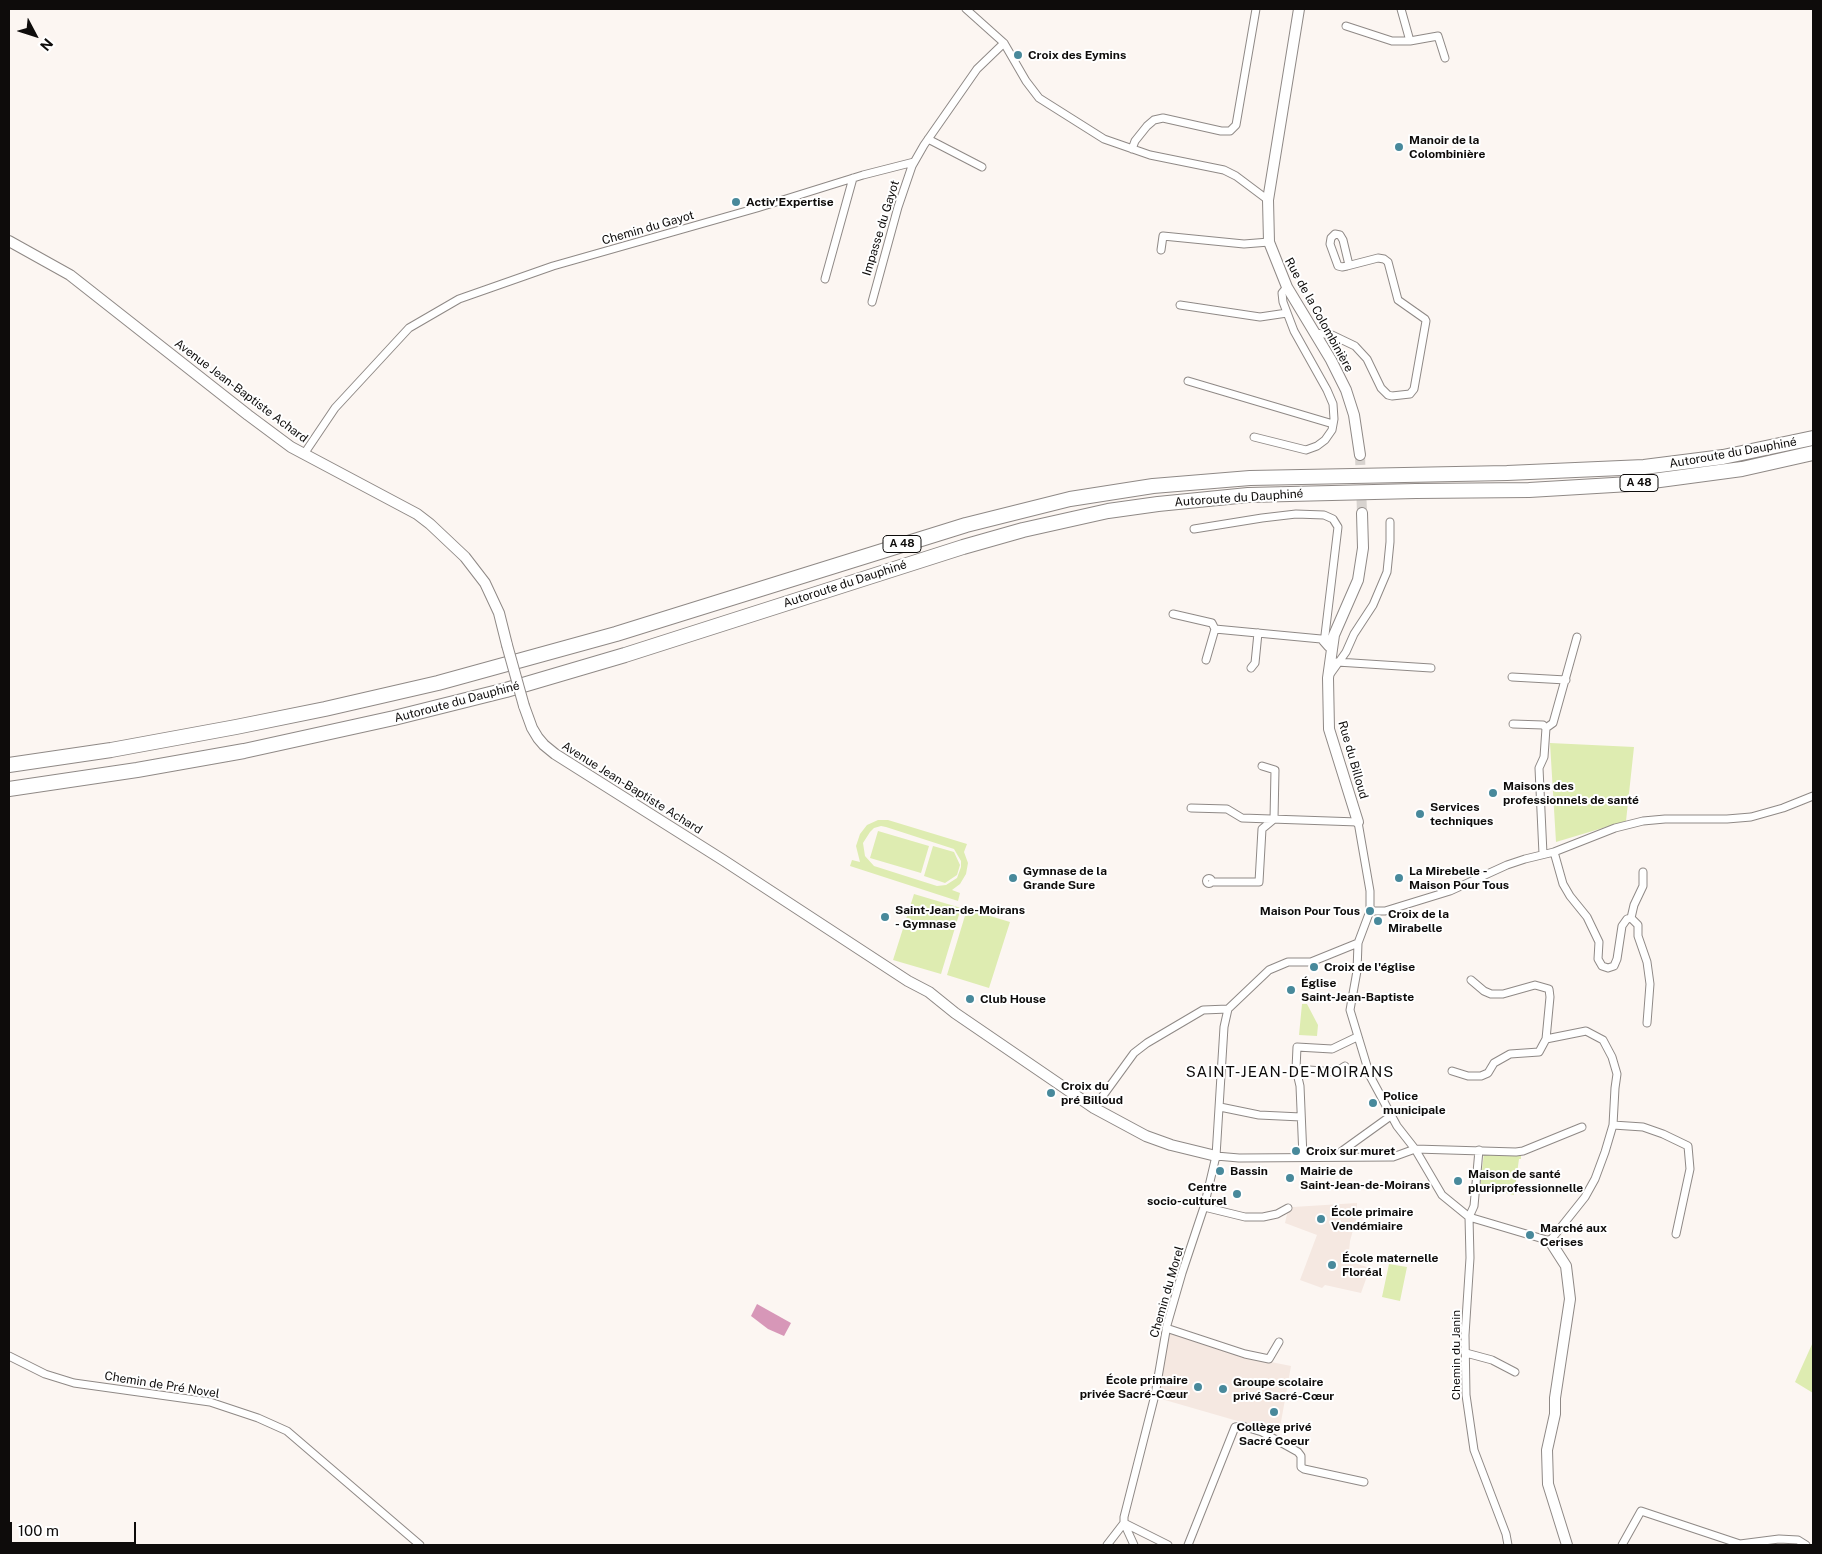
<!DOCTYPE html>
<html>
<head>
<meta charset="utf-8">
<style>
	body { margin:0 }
	#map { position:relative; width:1822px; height:1554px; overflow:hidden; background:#fcf6f2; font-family:"Public Sans",sans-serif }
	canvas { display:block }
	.frame { position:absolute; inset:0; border:10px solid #0e0c0b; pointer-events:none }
	.north { position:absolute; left:10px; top:10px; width:50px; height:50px; -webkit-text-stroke:4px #fff; paint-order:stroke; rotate:130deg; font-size:14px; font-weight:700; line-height:20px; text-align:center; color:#0e0c0b }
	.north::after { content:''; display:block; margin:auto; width:18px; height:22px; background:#0e0c0b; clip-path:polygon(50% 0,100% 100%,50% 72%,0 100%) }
	.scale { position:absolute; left:10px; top:1522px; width:126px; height:22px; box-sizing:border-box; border:2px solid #0e0c0b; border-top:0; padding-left:6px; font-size:15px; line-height:18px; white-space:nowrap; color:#0e0c0b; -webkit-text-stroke:4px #fff; paint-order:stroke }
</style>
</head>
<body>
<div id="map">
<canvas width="1822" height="1554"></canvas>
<div class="frame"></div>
<div class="north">N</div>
<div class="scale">100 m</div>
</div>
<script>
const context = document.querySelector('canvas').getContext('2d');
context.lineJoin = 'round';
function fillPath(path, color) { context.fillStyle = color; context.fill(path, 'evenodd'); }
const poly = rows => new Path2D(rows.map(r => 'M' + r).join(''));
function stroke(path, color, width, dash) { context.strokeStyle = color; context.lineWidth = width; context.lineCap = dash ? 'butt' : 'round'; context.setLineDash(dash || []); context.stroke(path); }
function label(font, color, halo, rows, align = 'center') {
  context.font = font + ' "Public Sans",sans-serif'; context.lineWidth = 4; context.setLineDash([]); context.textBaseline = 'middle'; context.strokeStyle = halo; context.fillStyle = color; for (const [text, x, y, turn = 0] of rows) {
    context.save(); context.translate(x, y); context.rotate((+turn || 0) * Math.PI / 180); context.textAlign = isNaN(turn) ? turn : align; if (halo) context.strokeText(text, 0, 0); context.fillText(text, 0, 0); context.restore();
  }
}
fillPath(poly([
	[1357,1203,1357,1216,1350,1241,1348,1261,1370,1268,1361,1293,1325,1285,1322,1288,1300,1280,1317,1235,1285,1223,1288,1210,1293,1207],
	[1168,1332,1236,1355,1291,1366,1279,1433,1158,1398]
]), '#f5e8e1');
fillPath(poly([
	[1550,743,1634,747,1626,821,1556,842],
	[878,820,888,820,967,844,964,852,968,863,966,874,960,884,952,890,960,893,958,901,850,866,852,860,860,862,856,846,860,834,867,825],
	[881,826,886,827,954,849,961,861,961,867,957,878,946,885,937,886,874,866,865,856,863,843,870,832,874,828],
	[878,831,929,846,921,873,870,858],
	[933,846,954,852,960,865,957,875,945,883,924,876],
	[914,894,961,908,941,974,893,960],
	[967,909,1010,922,989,988,947,975],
	[1302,1004,1307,1004,1318,1025,1317,1036,1299,1035],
	[1484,1153,1521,1155,1521,1159,1519,1159,1514,1195,1480,1187],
	[1389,1264,1407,1267,1400,1301,1382,1297],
	[1813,1342,1813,1393,1795,1382]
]), '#deecb1');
fillPath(poly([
	[757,1304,791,1323,784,1336,768,1329,751,1316]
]), '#d797b8');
stroke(poly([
	[1360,455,1362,513]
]), '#d8d3cf', 10, [10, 5]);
const street = poly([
	[966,9,1004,43,1026,81,1039,98,1104,139,1150,155,1224,170,1236,176,1268,200],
	[1401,9,1410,41,1438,36,1445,58],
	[1346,26,1392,41,1410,41],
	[928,139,982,167],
	[1132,149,1135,141,1147,126,1154,120,1163,118,1221,131,1230,131,1236,125,1256,9],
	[1161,250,1163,236,1244,244,1269,242],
	[825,279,853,178],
	[872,302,898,207,912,166,924,145,977,69,1004,43],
	[1180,305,1260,317,1287,313],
	[1315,333,1332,335,1355,346,1367,359,1381,388,1388,395,1392,396,1410,394,1414,389,1426,321,1425,319,1398,300,1388,262,1384,259,1378,258,1347,266,1342,267,1338,266,1330,244,1331,238,1335,234,1340,235,1343,240,1349,265],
	[1188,381,1333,424],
	[1254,437,1306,450,1317,446,1325,440,1332,430,1334,419,1333,404,1327,390,1294,331,1283,302,1282,293,1287,287],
	[304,454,335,408,409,328,459,299,553,266,757,208,863,175,914,162],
	[1194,529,1262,518,1296,514,1324,515,1333,519,1338,527,1325,635,1331,650],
	[1173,614,1212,623,1215,629],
	[1206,660,1215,629,1321,639,1328,647],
	[1337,662,1431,668],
	[1251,668,1255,663,1258,633],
	[1331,673,1346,652,1354,634,1373,605,1387,572,1390,542,1390,522],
	[1512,677,1566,680],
	[1513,724,1543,725,1546,728],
	[1191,808,1227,809,1242,818,1358,822,1370,891,1370,911,1358,943,1357,971,1350,1010,1370,1076,1397,1126,1415,1149,1442,1195,1469,1217,1550,1241,1585,1197,1595,1179,1605,1152,1613,1125,1615,1088,1617,1074,1612,1057,1603,1040,1586,1031,1546,1039,1550,997,1549,989,1535,985,1503,994,1491,994,1484,991,1471,980],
	[1554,852,1563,884,1570,896,1587,917,1599,942,1598,959,1602,966,1608,968,1614,966,1617,959,1622,926,1627,919,1631,918,1638,925,1638,936,1647,962,1650,984,1647,1023],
	[1543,854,1539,768,1544,757,1546,728,1553,723,1577,637],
	'1206.5 881a2.5 2.5 0 1 1 5 0a2.5 2.5 0 1 1-5 0Z',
	[1212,882,1259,882,1262,829,1274,819,1275,770,1262,766],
	[1370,911,1385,911,1450,891,1507,865,1525,859,1554,852,1615,828,1643,821,1665,819,1727,819,1751,817,1783,808,1813,796],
	[1631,918,1634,905,1643,886,1643,872],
	[1228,1009,1269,970,1288,962,1311,962,1358,943],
	[1296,1069,1335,1072,1345,1066],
	[1452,1071,1468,1076,1481,1076,1488,1073,1494,1063,1510,1054,1539,1052,1546,1039],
	[1220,1107,1259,1115,1301,1117],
	[1094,1108,1134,1053,1147,1043,1203,1010,1228,1009],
	[1613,1125,1643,1127,1663,1134,1688,1146,1690,1169,1676,1234],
	[1479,1150,1474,1206,1469,1217,1470,1258,1465,1335,1466,1395,1474,1450,1506,1534,1508,1545],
	[1216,1156,1239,1158,1393,1157,1415,1149,1516,1152,1523,1151,1582,1127],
	[1303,1157,1300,1086,1296,1069,1297,1047,1332,1049,1357,1037],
	[1337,1157,1342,1151,1392,1115],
	[1204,1207,1245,1217,1263,1217,1277,1214,1288,1208],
	[1166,1328,1245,1354,1269,1359,1279,1342],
	[1466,1353,1492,1360,1515,1372],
	[9,1356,45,1374,74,1383,210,1402,258,1418,287,1431,420,1545],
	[1124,1523,1168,1545],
	[1107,1545,1124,1523],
	[1134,1545,1124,1523,1124,1517,1155,1395,1167,1325,1182,1273,1204,1207,1216,1156,1224,1027,1228,1009],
	[1188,1545,1235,1427,1242,1426,1262,1432,1298,1452,1301,1456,1301,1467,1304,1469,1364,1482],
	[1622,1545,1641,1511,1740,1544,1779,1539,1798,1540,1806,1545]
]);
const secondary = poly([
	[1299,9,1268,200,1269,242,1287,287,1331,360,1346,390,1354,415,1360,455],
	[9,241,70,275,248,415,291,447,417,514,430,524,465,557,485,583,499,613,507,645],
	[524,706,532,728,538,738,544,745,555,754,723,860,908,981,929,992,955,1013,1094,1108,1146,1136,1171,1145,1216,1156],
	[1358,822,1329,729,1328,678,1334,635,1358,580,1363,548,1362,513],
	[1550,1241,1566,1266,1570,1299,1555,1398,1555,1414,1547,1450,1548,1484,1567,1545]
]);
const highway = poly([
	[9,765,111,750,236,727,325,709,438,683,616,634,966,525,1070,499,1153,486,1250,478,1507,473,1644,467,1723,457,1813,438],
	[9,789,137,770,244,751,394,718,506,690,625,655,963,547,1023,530,1108,511,1158,504,1248,495,1416,491,1529,490,1630,484,1742,469,1813,453]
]);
stroke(street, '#8f8986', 9);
stroke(secondary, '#8f8986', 12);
stroke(highway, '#8f8986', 16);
stroke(street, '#fff', 7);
stroke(secondary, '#fff', 10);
stroke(highway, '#fff', 14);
const secondaryBridge = poly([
	[507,645,524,706]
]);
stroke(secondaryBridge, '#8f8986', 12, []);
stroke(secondaryBridge, '#fff', 10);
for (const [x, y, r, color] of [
	[1018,55,5,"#48899b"],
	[1399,147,5,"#48899b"],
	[736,202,5,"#48899b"],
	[1493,793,5,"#48899b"],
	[1420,814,5,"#48899b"],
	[1013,878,5,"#48899b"],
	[1399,878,5,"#48899b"],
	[1370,911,5,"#48899b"],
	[885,917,5,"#48899b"],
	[1378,921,5,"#48899b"],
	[1314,967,5,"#48899b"],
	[1291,990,5,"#48899b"],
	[970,999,5,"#48899b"],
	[1051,1093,5,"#48899b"],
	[1373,1103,5,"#48899b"],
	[1296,1151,5,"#48899b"],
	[1220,1171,5,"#48899b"],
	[1290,1178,5,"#48899b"],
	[1458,1181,5,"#48899b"],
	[1237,1194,5,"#48899b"],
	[1321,1219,5,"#48899b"],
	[1530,1235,5,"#48899b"],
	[1332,1265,5,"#48899b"],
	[1198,1387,5,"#48899b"],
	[1223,1389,5,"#48899b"],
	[1274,1412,5,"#48899b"]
]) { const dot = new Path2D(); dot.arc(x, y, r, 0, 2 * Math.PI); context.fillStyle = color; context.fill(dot); stroke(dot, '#fff', 2); }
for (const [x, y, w] of [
	[1639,483,38],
	[902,544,38]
]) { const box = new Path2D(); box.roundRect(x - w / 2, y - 8.5, w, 17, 4); context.fillStyle = '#fff'; context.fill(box); stroke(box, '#0e0c0b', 1); }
label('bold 11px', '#0e0c0b', null, [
	["A 48",1639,483],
	["A 48",902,544]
]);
label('bold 12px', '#0e0c0b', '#fff', [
	["Croix des Eymins",1028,55],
	["Manoir de la",1409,140],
	["Colombinière",1409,154],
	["Activ'Expertise",746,202],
	["Maisons des",1503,786],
	["professionnels de santé",1503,800],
	["Services",1430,807],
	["techniques",1430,821],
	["Gymnase de la",1023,871],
	["Grande Sure",1023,885],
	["La Mirebelle -",1409,871],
	["Maison Pour Tous",1409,885],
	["Saint-Jean-de-Moirans",895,910],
	["- Gymnase",895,924],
	["Maison Pour Tous",1360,911,"right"],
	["Croix de la",1388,914],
	["Mirabelle",1388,928],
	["Croix de l'église",1324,967],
	["Église",1301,983],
	["Saint-Jean-Baptiste",1301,997],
	["Club House",980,999],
	["Croix du",1061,1086],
	["pré Billoud",1061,1100],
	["Police",1383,1096],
	["municipale",1383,1110],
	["Croix sur muret",1306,1151],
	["Bassin",1230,1171],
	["Mairie de",1300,1171],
	["Saint-Jean-de-Moirans",1300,1185],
	["Maison de santé",1468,1174],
	["pluriprofessionnelle",1468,1188],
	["Centre",1227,1187,"right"],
	["socio-culturel",1227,1201,"right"],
	["École primaire",1331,1212],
	["Vendémiaire",1331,1226],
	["Marché aux",1540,1228],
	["Cerises",1540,1242],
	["École maternelle",1342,1258],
	["Floréal",1342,1272],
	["École primaire",1188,1380,"right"],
	["privée Sacré-Cœur",1188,1394,"right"],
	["Groupe scolaire",1233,1382],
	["privé Sacré-Cœur",1233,1396],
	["Collège privé",1274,1427,"center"],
	["Sacré Coeur",1274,1441,"center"]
], 'left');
label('12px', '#0e0c0b', '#fff', [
	["Chemin du Gayot",648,228,-16],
	["Impasse du Gayot",881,228,-73],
	["Rue de la Colombinière",1319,315,61],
	["Avenue Jean-Baptiste Achard",241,391,37],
	["Autoroute du Dauphiné",1733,453,-10],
	["Autoroute du Dauphiné",1239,498,-4],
	["Autoroute du Dauphiné",845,584,-18],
	["Autoroute du Dauphiné",457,702,-15],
	["Rue du Billoud",1353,760,74],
	["Avenue Jean-Baptiste Achard",632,788,32],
	["Chemin du Morel",1167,1292,-74],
	["Chemin du Janin",1456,1355,-90],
	["Chemin de Pré Novel",162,1385,9]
]);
context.letterSpacing = '1px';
label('15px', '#0e0c0b', '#fff', [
	["SAINT-JEAN-DE-MOIRANS",1290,1072]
]);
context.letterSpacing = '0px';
</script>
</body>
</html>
